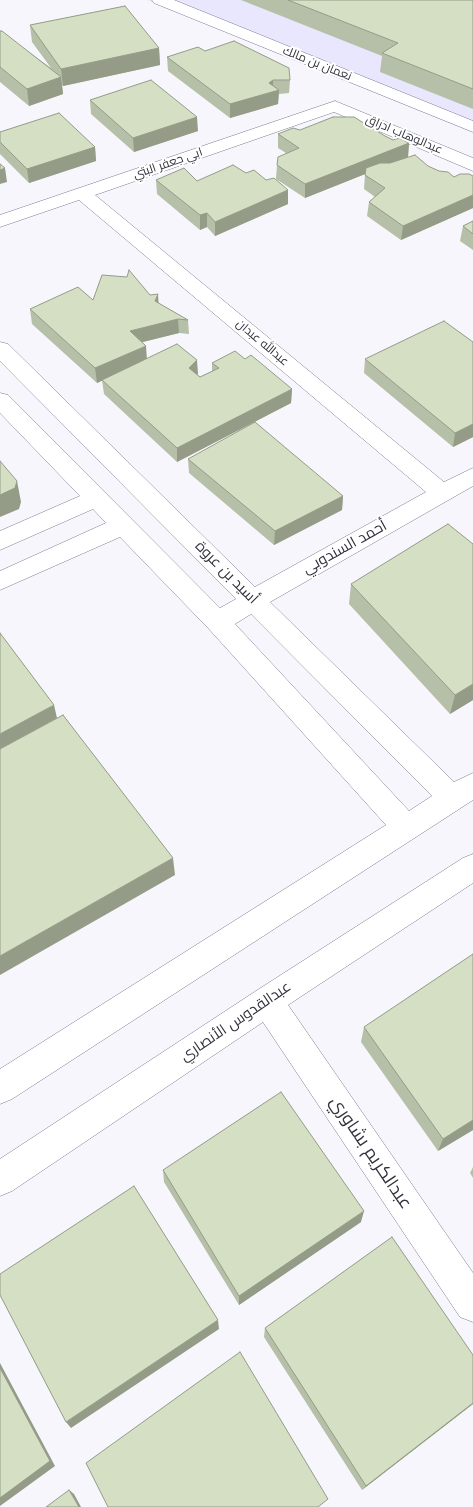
<!DOCTYPE html>
<html>
<head>
<meta charset="utf-8">
<style>
	body { margin:0 }
	canvas { display:block; background:#f6f6fc }
</style>
</head>
<body>
<canvas width="473" height="1507"></canvas>
<script>
const context = document.querySelector('canvas').getContext('2d');
context.lineJoin = 'round';
function fillPath(path, color) { context.fillStyle = color; context.fill(path, 'evenodd'); }
const poly = rows => new Path2D(rows.map(r => 'M' + r).join(''));
function stroke(path, color, width, dash) { context.strokeStyle = color; context.lineWidth = width; context.lineCap = dash ? 'butt' : 'round'; context.setLineDash(dash || []); context.stroke(path); }
function label(font, color, halo, rows, align = 'center') {
  context.font = font + ' Poppins,Cairo,sans-serif'; context.lineWidth = 4; context.setLineDash([]); context.textBaseline = 'middle'; context.strokeStyle = halo; context.fillStyle = color; for (const [text, x, y, turn = 0] of rows) {
    context.save(); context.translate(x, y); context.rotate((+turn || 0) * Math.PI / 180); context.textAlign = isNaN(turn) ? turn : align; if (halo) context.strokeText(text, 0, 0); context.fillText(text, 0, 0); context.restore();
  }
}
fillPath(poly([
	[147,0,473,0,473,133]
]), '#e9e7fd');
const minor = poly([
	[152,0,174,0,473,121,473,132,154,3,152,0],
	[335,101,473,158,473,171,334,112,95,195,444,482,473,468,473,486,270,602,454,782,473,773,473,800,12,1099,0,1104,0,1069,386,825,209,629,120,537,0,590,0,571,106,523,93,509,0,550,0,531,80,496,0,413,0,393,8,395,220,608,236,599,0,361,0,342,8,344,255,587,426,492,79,200,0,227,0,215,335,101],
	[251,614,432,796,409,811,235,624,251,614],
	[473,854,473,883,288,1005,473,1273,473,1322,460,1317,263,1022,12,1191,0,1196,0,1159,256,991,463,858,473,854]
]);
stroke(minor, '#7c7a93', 1);
fillPath(minor, '#fff');
fillPath(poly([
	[241,0,473,0,473,109,380,72,382,56],
	[30,25,159,48,160,65,63,86,62,85,63,94,29,106,0,82,0,31,51,68,32,42],
	[205,51,290,80,289,93,279,94,278,104,230,118,168,71,167,57],
	[90,100,198,131,134,152,91,114],
	[300,130,385,136,393,140,409,143,408,157,400,160,428,166,439,171,454,177,473,176,473,208,401,240,367,216,369,202,375,197,364,189,365,174,305,198,276,179,277,165,286,153,278,148,278,134],
	[0,132,95,147,96,161,29,183,0,154],
	[246,173,266,180,288,190,288,204,215,236,207,227,200,230,157,194,156,180,197,181],
	[473,221,473,250,460,241,463,226],
	[150,295,158,303,188,320,189,334,179,333,142,342,146,346,146,359,197,360,197,375,200,377,212,371,212,363,245,359,292,389,291,403,177,462,104,394,102,380,108,378,97,383,32,324,30,309,93,300],
	[473,342,473,437,453,447,364,373,365,359],
	[188,459,343,496,342,510,274,545,189,473],
	[351,584,473,700,450,714,349,604],
	[364,1027,473,1130,438,1151,361,1042],
	[473,1167,473,1178,470,1173],
	[163,1170,361,1222,239,1305,164,1182],
	[265,1328,473,1404,362,1490,264,1337]
]), '#b6c0a8');
fillPath(poly([
	[159,48,160,65,63,86,61,69],
	[61,77,63,94,29,106,27,89],
	[273,80,273,92,279,90,278,104,230,118,230,104,269,83],
	[197,117,198,131,134,152,133,138],
	[409,143,408,157,305,198,305,184],
	[95,147,96,161,29,183,27,169],
	[5,168,7,182,0,184,0,170],
	[288,190,288,204,215,236,215,222],
	[473,195,473,208,401,240,403,226],
	[207,213,207,227,200,230,200,215],
	[158,294,159,309,155,301],
	[178,319,179,333,131,345,130,331],
	[146,346,147,360,97,383,95,368],
	[197,360,198,374,189,382,189,368],
	[292,389,291,403,177,462,177,448],
	[473,424,473,437,453,447,455,433],
	[17,481,21,502,19,509,0,517,0,495],
	[343,496,342,510,274,545,275,531],
	[473,684,473,700,450,714,455,695],
	[54,705,57,718,0,749,0,734],
	[173,858,175,875,0,975,0,956],
	[473,1120,473,1130,438,1151,443,1139],
	[364,1211,361,1222,239,1305,239,1296],
	[218,1320,219,1329,71,1428,66,1422],
	[0,1363,55,1466,0,1506],
	[473,1403,473,1404,362,1490,366,1486],
	[69,1490,74,1494,81,1507,79,1507]
]), '#949c88');
const building = poly([
	[288,0,473,0,473,89,382,53,398,43,288,0],
	[125,6,159,48,61,69,30,25,125,6],
	[0,31,2,31,61,77,27,89,0,67,0,31],
	[234,41,289,68,290,80,273,80,269,83,279,90,230,104,167,57,198,47,205,51,234,41],
	[151,80,197,117,133,138,90,100,151,80],
	[59,113,95,147,27,169,0,142,0,132,59,113],
	[333,117,354,117,385,136,393,140,399,138,409,143,305,184,277,165,278,157,299,148,278,134,293,128,300,130,333,117],
	[415,155,428,166,439,171,448,172,454,177,460,174,469,174,473,176,473,195,403,226,369,202,385,188,365,175,366,168,380,163,390,163,415,155],
	[0,164,5,168,0,170,0,164],
	[233,165,246,173,254,170,266,180,274,178,288,190,215,222,207,213,200,215,156,180,184,168,197,181,233,165],
	[473,221,473,234,463,226,473,221],
	[129,270,150,295,158,294,155,301,188,320,178,319,130,331,146,346,95,368,30,309,78,287,93,300,102,275,127,277,129,270],
	[444,321,473,342,473,424,455,433,365,359,444,321],
	[177,344,197,360,189,368,200,377,219,368,212,363,235,351,245,359,251,355,292,389,177,448,102,380,177,344],
	[255,422,343,496,275,531,188,459,255,422],
	[0,461,17,481,15,488,0,495,0,461],
	[448,524,473,544,473,684,455,695,351,584,448,524],
	[0,633,54,705,0,734,0,633],
	[63,715,173,858,0,956,0,749,63,715],
	[473,954,473,1120,443,1139,364,1027,473,954],
	[281,1092,364,1211,239,1296,163,1170,281,1092],
	[134,1186,218,1320,66,1422,0,1295,0,1274,134,1186],
	[392,1237,473,1355,473,1403,366,1486,265,1328,392,1237],
	[240,1352,328,1499,318,1507,108,1507,86,1463,240,1352],
	[0,1368,50,1461,0,1498,0,1368],
	[69,1490,79,1507,46,1507,69,1490]
]);
fillPath(building, '#d4dfc3');
stroke(building, '#949c88', 1);
label('12px', '#32313c', '#fff', [
	["نعمان بن مالك",317,64,22],
	["عبدالوهاب ادراق",404,135,23],
	["ابي جعفر البتي",168,164,-19],
	["عبدالله عبدان",262,343,40]
]);
label('15px', '#32313c', '#fff', [
	["أحمد السندوبي",345,548,-29],
	["أسيد بن عروة",226,573,45],
	["عبدالقدوس الأنصاري",236,1022,-34]
]);
label('18px', '#32313c', '#fff', [
	["عبدالكريم بشاوري",370,1153,56]
]);
</script>
</body>
</html>
